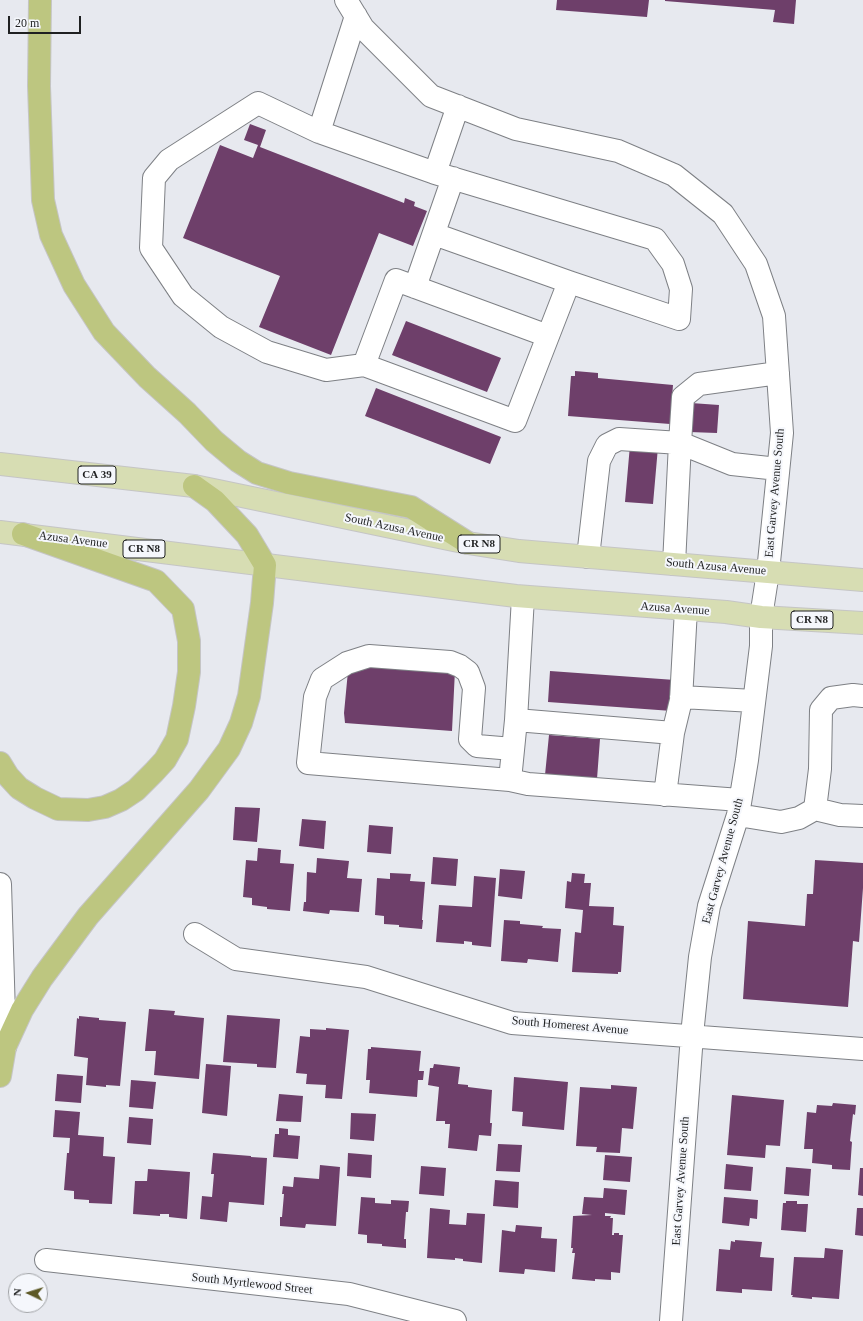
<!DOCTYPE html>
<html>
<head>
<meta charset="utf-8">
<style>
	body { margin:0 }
	#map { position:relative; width:863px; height:1321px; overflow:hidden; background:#e7e9ef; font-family:Georgia,serif }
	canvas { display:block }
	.north { position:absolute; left:8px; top:1273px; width:40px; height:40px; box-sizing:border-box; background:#f5f7fc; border:1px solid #9fa1a4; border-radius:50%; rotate:274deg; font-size:11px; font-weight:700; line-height:16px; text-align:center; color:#1f2021 }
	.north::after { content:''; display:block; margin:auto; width:14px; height:18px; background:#5d5926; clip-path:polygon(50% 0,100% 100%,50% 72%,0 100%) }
	.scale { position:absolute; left:8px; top:16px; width:73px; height:18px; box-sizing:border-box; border:2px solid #1f2021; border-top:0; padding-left:5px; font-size:12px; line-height:14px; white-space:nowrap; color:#1f2021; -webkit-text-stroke:3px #f5f7fc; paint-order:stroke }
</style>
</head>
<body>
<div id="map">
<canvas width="863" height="1321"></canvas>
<div class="north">N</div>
<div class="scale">20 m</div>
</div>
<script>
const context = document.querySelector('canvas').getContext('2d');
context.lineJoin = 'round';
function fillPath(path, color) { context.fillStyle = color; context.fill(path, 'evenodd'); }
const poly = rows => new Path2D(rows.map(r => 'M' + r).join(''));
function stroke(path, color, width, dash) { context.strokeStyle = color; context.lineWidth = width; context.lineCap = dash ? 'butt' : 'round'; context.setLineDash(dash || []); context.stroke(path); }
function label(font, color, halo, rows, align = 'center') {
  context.font = font + ' Georgia,serif'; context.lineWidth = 4; context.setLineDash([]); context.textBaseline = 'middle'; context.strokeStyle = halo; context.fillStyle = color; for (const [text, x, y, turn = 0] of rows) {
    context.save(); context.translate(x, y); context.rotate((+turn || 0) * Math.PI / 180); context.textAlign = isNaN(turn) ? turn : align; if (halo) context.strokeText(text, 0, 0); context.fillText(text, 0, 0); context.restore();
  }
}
fillPath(poly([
	[557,0,649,0,647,17,556,10],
	[665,0,796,0,794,24,773,22,775,10,665,1],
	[250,124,266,130,260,147,404,203,405,198,415,202,414,206,427,211,413,246,379,233,331,355,259,327,280,276,183,238,220,145,253,158,258,145,244,140],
	[406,321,501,358,487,392,392,355],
	[575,371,598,373,598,378,673,385,670,424,568,416,571,376,575,376],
	[376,388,501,437,490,464,365,416],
	[691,403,719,405,717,433,689,432],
	[630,445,658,447,653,504,625,502],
	[371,661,455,670,452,731,345,723,344,713,348,671],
	[550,671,675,680,672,711,548,702],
	[549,735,600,739,597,779,545,775],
	[235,807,260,808,257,842,233,840],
	[302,819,326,821,324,849,299,846],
	[369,825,393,827,391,854,367,852],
	[258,848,281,850,280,863,294,864,290,911,267,909,267,907,252,905,252,898,243,897,246,860,257,861],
	[433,857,458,859,456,886,431,884],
	[317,858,349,861,347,878,362,879,359,912,330,910,329,914,303,911,304,902,306,902,307,872,316,873],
	[815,860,863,863,863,888,859,942,853,941,848,1007,743,999,748,921,805,926,807,894,813,894],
	[500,869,525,871,522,899,498,896],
	[390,873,411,874,410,881,425,882,422,920,423,920,422,929,399,927,399,925,384,924,384,916,375,915,377,878,390,879],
	[572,873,585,874,584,883,591,883,589,906,614,907,613,925,624,926,621,972,618,972,618,974,572,972,575,932,581,933,583,910,565,908,567,881,571,882],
	[474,876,496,878,491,947,472,945,472,942,464,941,464,944,436,942,439,905,472,907],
	[504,920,520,921,520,924,543,926,542,928,561,929,558,962,528,959,527,963,501,961],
	[149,1009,175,1011,174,1015,204,1018,199,1079,154,1075,156,1051,145,1051],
	[227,1015,280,1019,276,1068,257,1067,257,1064,223,1062],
	[79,1016,99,1018,99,1020,126,1022,120,1086,106,1085,106,1087,86,1085,88,1058,74,1056,77,1018,79,1019],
	[326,1028,349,1030,342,1099,325,1098,326,1085,306,1084,307,1074,296,1073,300,1036,310,1037,310,1029,326,1030],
	[371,1047,421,1051,419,1071,424,1071,423,1080,418,1080,417,1097,369,1093,370,1080,366,1080,368,1049,371,1049],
	[206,1064,231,1066,227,1116,202,1113],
	[434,1064,460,1067,458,1084,468,1085,468,1087,492,1090,490,1123,492,1123,491,1136,479,1135,477,1151,448,1148,450,1124,445,1124,445,1121,436,1121,439,1087,428,1085,430,1068,433,1068],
	[57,1074,83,1076,81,1103,55,1101],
	[514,1077,568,1082,564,1130,522,1126,523,1112,512,1111],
	[131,1080,156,1082,153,1109,129,1107],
	[611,1085,637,1087,633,1129,622,1128,620,1153,596,1152,597,1147,576,1146,580,1087,611,1089],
	[279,1094,303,1096,301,1122,276,1121],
	[732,1095,784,1100,780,1146,766,1145,765,1158,727,1155],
	[833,1103,856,1105,855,1115,853,1114,850,1141,852,1142,850,1170,832,1169,832,1165,812,1163,813,1149,804,1149,807,1112,816,1113,817,1105,832,1106],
	[55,1110,80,1112,78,1135,104,1137,103,1156,115,1157,112,1204,89,1203,89,1200,74,1199,74,1191,64,1190,67,1153,69,1153,70,1138,53,1137],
	[351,1113,376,1114,374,1141,350,1139],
	[129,1117,153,1119,151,1145,127,1143],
	[279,1128,288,1129,288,1135,300,1136,298,1159,273,1157,275,1134,279,1134],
	[498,1144,522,1145,520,1172,496,1171],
	[213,1153,251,1156,251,1157,267,1158,264,1205,229,1202,227,1222,200,1219,202,1196,212,1197,214,1174,211,1174],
	[348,1153,372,1155,371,1178,347,1176],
	[605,1155,632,1157,630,1182,603,1180],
	[726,1164,753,1167,751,1191,724,1189],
	[320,1165,340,1167,336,1226,306,1224,305,1228,280,1226,280,1217,282,1217,284,1194,282,1194,283,1186,293,1187,294,1177,319,1179],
	[421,1166,446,1168,444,1196,419,1194],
	[786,1167,811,1169,809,1196,784,1194],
	[860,1168,863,1168,863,1196,858,1195],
	[148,1169,190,1172,187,1219,169,1217,169,1214,160,1214,160,1216,133,1214,135,1181,147,1181],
	[495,1180,519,1182,518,1208,493,1206],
	[604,1188,627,1190,625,1215,605,1213,605,1216,611,1216,610,1218,613,1218,612,1235,614,1235,614,1233,619,1233,619,1235,623,1235,620,1273,611,1272,611,1280,595,1279,595,1281,572,1279,575,1253,572,1253,573,1248,571,1248,573,1216,592,1215,582,1214,584,1197,603,1198],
	[361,1197,375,1198,375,1203,391,1204,391,1200,409,1201,408,1212,406,1212,404,1239,406,1239,406,1248,382,1246,382,1244,367,1243,367,1235,358,1234],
	[724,1197,758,1200,757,1219,750,1218,749,1226,722,1223],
	[786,1201,797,1201,797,1204,808,1204,806,1232,781,1230,783,1203,786,1203],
	[430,1208,450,1210,449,1224,466,1225,467,1213,485,1214,482,1263,463,1261,463,1259,455,1258,455,1260,427,1258],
	[857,1208,863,1208,863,1236,855,1235],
	[516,1225,542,1227,541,1238,557,1239,555,1272,525,1269,524,1274,499,1272,502,1230,515,1232],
	[735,1240,762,1242,760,1257,774,1258,772,1291,742,1289,742,1293,716,1291,719,1249,730,1250,731,1241,735,1242],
	[825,1248,843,1250,839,1299,812,1297,812,1299,792,1297,793,1295,791,1295,794,1257,824,1258]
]), '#6e3f6a');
const minor = poly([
	[346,0,363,28,431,96,516,129,618,151,674,175,723,214,756,264,774,316,782,433,768,572,761,617,761,646,747,760,738,815,709,906,700,957,692,1035,671,1321],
	[356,16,319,132,435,173,458,106],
	[319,132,258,103,169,160,154,178,151,248,183,296,221,327,267,352,326,370,364,365,515,421,569,282],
	[434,234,569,282,679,319,681,289,673,264,655,239,435,173],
	[415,287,453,178],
	[364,365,396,280,548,336],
	[588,557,599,461,607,445,619,439,680,443,683,397,699,384,778,373],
	[674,564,680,443,732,464,778,469],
	[523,597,516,720,510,780,528,784,740,800],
	[681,697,754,701],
	[516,720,673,733,681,700,686,609],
	[510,780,308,763,315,697,322,679,347,663,369,656,450,662,460,666,468,672,474,688,470,739,477,746,513,749],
	[665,795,673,733],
	[815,809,820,769,821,710,831,698,853,695,863,696],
	[738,815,781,822,799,818,815,809,840,815,863,816],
	[0,884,5,1047],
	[195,934,236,959,366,977,512,1023,863,1049],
	[46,1260,349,1294,455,1321]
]);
const major = poly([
	[0,464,194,486,468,543,519,551,863,580],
	[0,532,516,596,726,612,761,617,863,623]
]);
const highway = poly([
	[40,0,39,86,43,200,51,235,74,285,104,332,147,377,187,413,214,441,238,461,257,473,289,483,411,507,468,543],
	[0,763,8,776,19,788,35,798,58,809,88,810,105,807,121,800,136,790,154,772,165,760,177,739,184,706,189,672,189,641,183,609,156,581,23,534],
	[0,1076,5,1047,22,1010,42,978,88,916,199,790,229,749,241,723,249,696,262,603,265,565,247,535,215,501,194,486]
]);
stroke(minor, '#7e8085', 24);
stroke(major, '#c5c5c5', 24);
stroke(highway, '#c5c5c5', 24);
stroke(minor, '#fff', 22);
stroke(major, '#d7ddb3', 22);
stroke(highway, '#bdc680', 22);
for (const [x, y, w] of [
	[97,475,38],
	[479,544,42],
	[144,549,42],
	[812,620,42]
]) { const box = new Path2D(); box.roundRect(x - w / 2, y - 9, w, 18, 3); context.fillStyle = '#f5f7fc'; context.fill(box); stroke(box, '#1f2021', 1); }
label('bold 11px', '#1f2021', null, [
	["CA 39",97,475],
	["CR N8",479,544],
	["CR N8",144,549],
	["CR N8",812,620]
]);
label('12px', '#1f2021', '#f5f7fc', [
	["East Garvey Avenue South",775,493,-85],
	["South Azusa Avenue",394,528,12],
	["Azusa Avenue",73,540,7],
	["South Azusa Avenue",716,567,5],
	["Azusa Avenue",675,609,4],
	["East Garvey Avenue South",723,861,-75],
	["South Homerest Avenue",570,1026,5],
	["East Garvey Avenue South",681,1181,-86],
	["South Myrtlewood Street",252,1284,6]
]);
</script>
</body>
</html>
